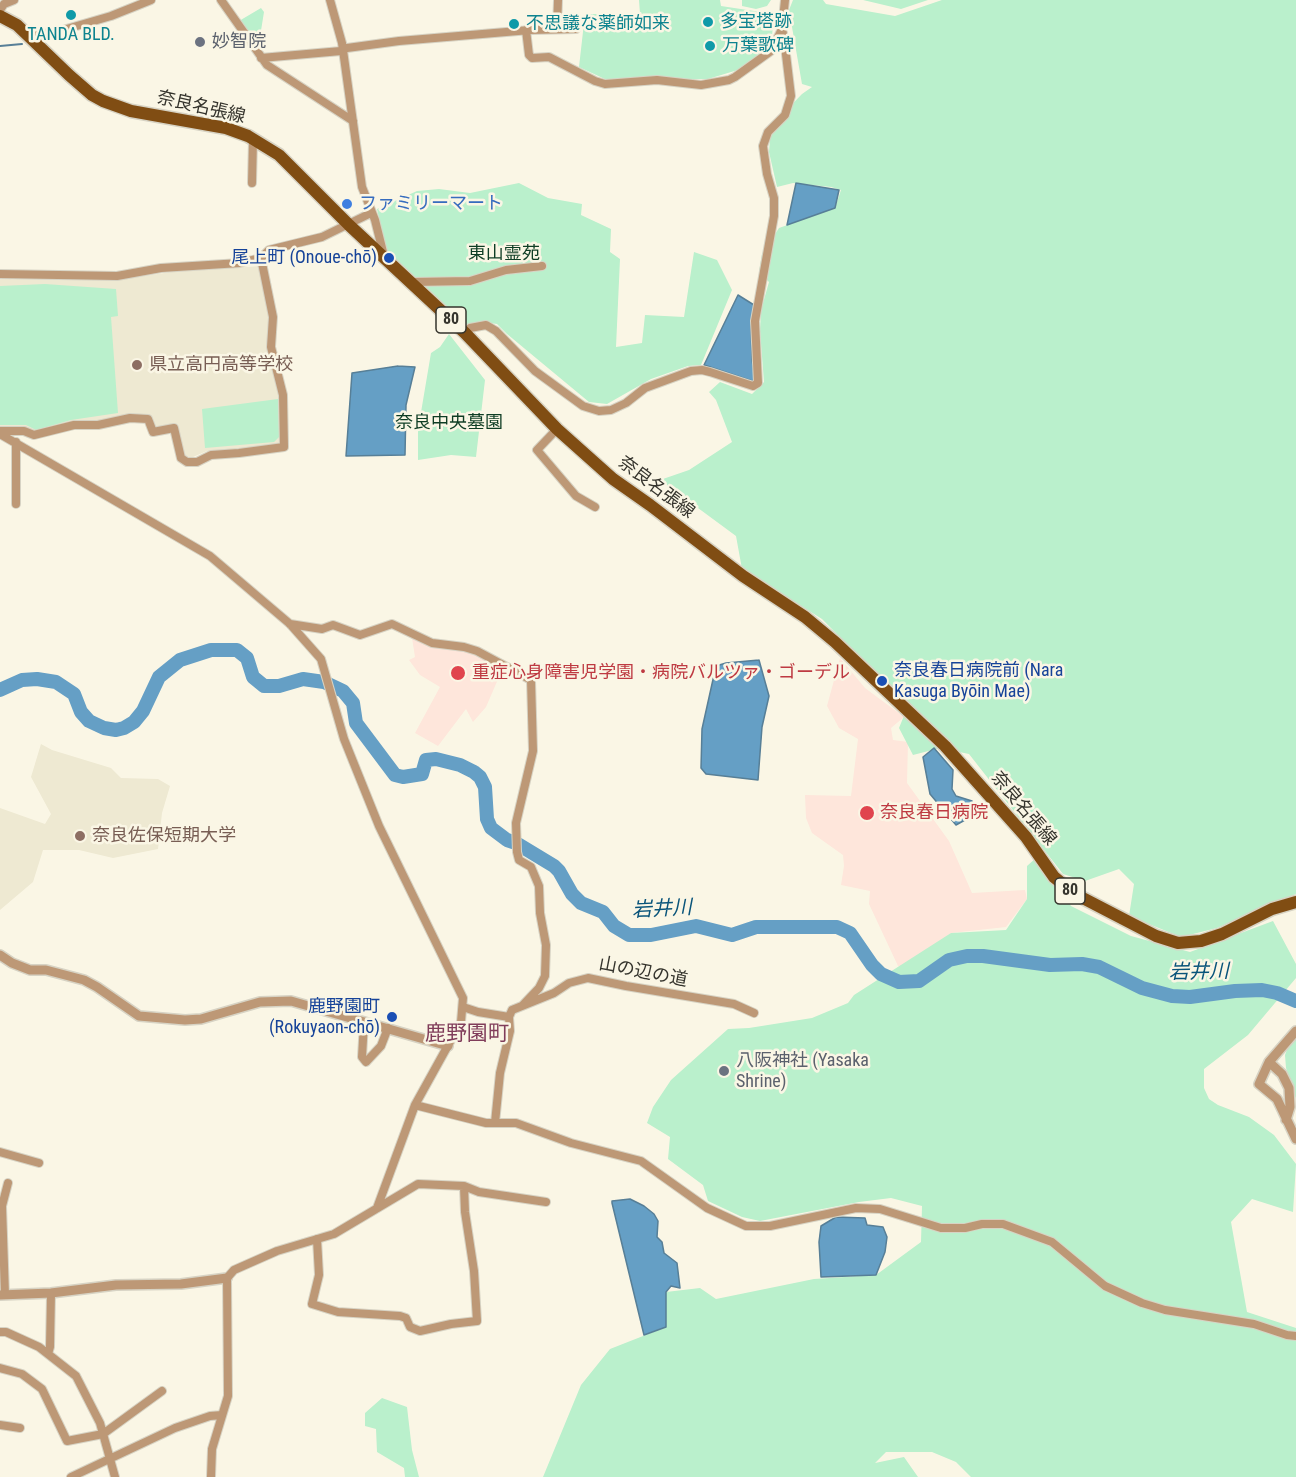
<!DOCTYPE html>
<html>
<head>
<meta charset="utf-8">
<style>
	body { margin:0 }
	canvas { display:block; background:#faf6e5 }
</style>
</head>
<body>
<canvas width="1296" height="1477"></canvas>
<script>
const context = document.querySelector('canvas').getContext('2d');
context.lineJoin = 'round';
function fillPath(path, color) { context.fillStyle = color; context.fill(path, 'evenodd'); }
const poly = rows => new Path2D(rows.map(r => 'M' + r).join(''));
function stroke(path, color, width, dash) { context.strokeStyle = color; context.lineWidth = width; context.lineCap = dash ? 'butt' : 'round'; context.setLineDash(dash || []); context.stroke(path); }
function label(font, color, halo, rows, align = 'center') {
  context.font = font + ' "Roboto Condensed","Noto Sans JP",sans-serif'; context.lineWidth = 5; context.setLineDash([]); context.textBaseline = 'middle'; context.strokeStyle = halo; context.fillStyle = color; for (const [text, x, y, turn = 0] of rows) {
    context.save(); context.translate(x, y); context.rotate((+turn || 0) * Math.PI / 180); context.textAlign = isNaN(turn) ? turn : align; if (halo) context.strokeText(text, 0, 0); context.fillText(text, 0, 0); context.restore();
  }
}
fillPath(poly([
	[261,266,280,396,280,445,239,450,207,451,193,457,189,457,183,454,175,424,154,428,149,417,74,422,37,432,25,427,0,427,0,279,118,280,171,272],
	[41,744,52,750,111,768,121,778,158,779,170,786,162,813,158,849,113,858,79,850,43,850,33,882,0,910,0,808,45,824,51,814,31,777]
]), '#eee9d2');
fillPath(poly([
	[412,638,433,645,475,652,502,670,486,707,473,722,466,709,438,746,415,733,440,687,420,675,409,660,415,657],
	[840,658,865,688,904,717,891,728,893,740,908,742,907,783,949,841,972,893,1025,890,1027,899,1006,927,951,933,910,972,898,966,869,904,870,891,841,885,844,866,843,855,812,833,806,818,805,795,851,796,858,739,839,728,827,706]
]), '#fee6db');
fillPath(poly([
	[639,0,720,0,721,6,774,14,771,47,741,69,708,79,607,80,579,67,585,14,640,14],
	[742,0,771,0,767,6,756,9,742,6],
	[793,0,823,0,826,4,895,16,942,0,1296,0,1296,894,1217,928,1181,937,1129,916,1134,884,1119,869,1085,881,1063,874,969,754,940,748,913,755,899,728,908,706,822,619,742,569,736,536,660,480,689,470,732,442,716,400,709,392,720,382,752,394,764,382,760,331,761,310,769,282,759,272,762,254,779,228,835,208,841,190,831,187,793,183,777,187,769,152,771,126,802,94,812,87,802,84,789,10],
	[863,0,928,0,901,9],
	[261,8,264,12,259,43,255,45,239,21],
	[519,183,548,198,582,204,581,215,611,229,610,252,620,259,616,347,642,343,645,315,684,317,694,252,717,260,732,290,701,365,688,366,651,379,607,404,589,402,507,334,497,324,490,323,462,326,429,290,387,254,377,209,417,191,439,189,470,193],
	[45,284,116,289,118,316,111,317,118,413,71,420,36,430,26,425,0,425,0,286],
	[449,334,485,380,476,457,451,455,418,460,418,430,431,353,440,347],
	[278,399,279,437,274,442,205,448,202,409],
	[1036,858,1071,906,1131,936,1190,952,1273,921,1296,964,1296,978,1248,1035,1204,1069,1204,1088,1209,1099,1218,1105,1249,1117,1274,1135,1296,1164,1293,1212,1252,1199,1231,1222,1247,1312,1296,1328,1296,1477,971,1477,956,1462,932,1452,886,1452,875,1463,904,1457,918,1477,543,1477,581,1385,610,1349,666,1327,666,1292,700,1288,716,1299,814,1279,876,1275,921,1242,922,1206,891,1198,859,1202,760,1221,742,1217,708,1201,703,1185,668,1159,670,1137,647,1123,653,1107,671,1080,728,1029,749,1028,812,1018,848,1003,854,995,951,933,1006,930,1027,899,1027,866],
	[1296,1038,1296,1099,1286,1068,1285,1055,1289,1044],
	[382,1398,407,1407,412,1450,419,1477,405,1477,404,1468,377,1452,376,1429,365,1426,365,1413]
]), '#baf0cc');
const water = poly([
	[796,183,839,190,835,208,787,225,796,183],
	[738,295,754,305,751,325,752,360,755,379,752,381,704,365,738,295],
	[398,366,415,367,406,405,405,455,346,456,352,373,398,366],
	[759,660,769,696,762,727,758,780,706,774,701,768,702,729,716,666,726,663,759,660],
	[934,748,953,770,952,789,956,796,972,801,965,820,956,825,930,794,923,757,934,748],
	[630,1199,644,1206,654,1214,658,1221,657,1237,662,1242,664,1253,677,1263,680,1288,671,1286,666,1292,666,1327,644,1335,612,1203,612,1201,630,1199],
	[836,1217,865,1218,867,1225,883,1227,887,1237,885,1252,876,1275,821,1277,819,1242,821,1226,836,1217]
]);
fillPath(water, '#659fc5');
stroke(water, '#577f97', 1.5);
stroke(poly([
	[0,46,22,44]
]), '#577f97', 2);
stroke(poly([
	[0,690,22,680,37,679,56,682,74,694,81,712,89,721,104,728,116,730,124,728,134,722,143,711,159,677,180,660,211,650,237,650,247,658,253,677,264,686,279,686,303,679,324,682,343,691,353,703,356,723,395,775,403,777,422,774,426,760,436,759,460,765,474,772,480,777,485,787,487,819,491,828,507,840,516,843,554,866,559,871,572,894,581,903,603,912,614,926,629,935,651,935,696,926,732,935,756,927,837,927,850,933,872,965,881,974,899,982,919,981,949,960,967,956,983,956,1050,965,1082,964,1099,967,1142,988,1172,996,1190,997,1235,991,1262,990,1277,993,1296,1001]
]), '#659fc5', 14);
const minor = poly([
	[221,0,267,65,353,121],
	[330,0,342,43,362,187,375,220,384,256],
	[0,10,4,4,14,0],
	[557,28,558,0],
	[526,30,529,55,532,58,549,57,595,81,605,84,657,80,701,85,729,80,735,77,771,51,782,29],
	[30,37,63,30,111,16,151,0],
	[261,58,341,51,347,48,399,41,530,30,576,29],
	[252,183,253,139],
	[0,274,117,276,161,268,240,263,261,258,269,250,322,237,371,213],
	[412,282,470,281,506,270,542,266],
	[465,333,470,328,486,325,496,331,535,371,583,406,599,411,611,410,626,403,645,388,691,371,702,370,710,372,753,386,758,383,755,321,774,216,774,198,767,174,763,146,768,132,785,115,791,96,784,38,782,29,785,0],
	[557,429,537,450,576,496,595,507],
	[0,431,24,431,34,435,74,425,98,425,130,418,148,419,153,432,174,428,181,458,187,462,197,462,211,455,239,453,284,447,283,395,271,347,273,317,261,258],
	[0,434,210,556,290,624,321,659,344,739,379,826,463,998,461,1022,415,1105,377,1208],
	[16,504,16,442],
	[290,624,322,629,333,625,360,635,392,624,432,643,464,647,477,651,531,680,533,751,516,823,517,852,519,860,531,867,539,886,540,913,546,945,545,976,539,988,522,1006],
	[463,1007,478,1012,509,1017],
	[364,1022,362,1057,366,1062,381,1046,388,1028],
	[415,1105,486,1123,516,1123,571,1143,641,1161,707,1208,746,1226,770,1226,856,1208,880,1209,941,1228,965,1228,982,1224,1003,1224,1052,1242,1105,1286,1142,1303,1165,1310,1254,1324,1287,1335,1296,1336],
	[495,1123,500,1073,510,1031,509,1017,512,1010,554,993,569,983,588,978,626,986,734,1004,754,1013],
	[0,1152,39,1163],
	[317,1239,319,1275,312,1304,338,1312,400,1316,406,1318,410,1327,420,1331,451,1324,477,1321,474,1271,465,1212,464,1186],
	[5,1295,2,1206,8,1183],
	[0,1332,6,1332,39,1347,76,1376,100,1423,115,1477],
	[48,1354,50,1347,51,1293],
	[0,1368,22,1374,42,1389,67,1441,103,1434,162,1391],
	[0,1425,20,1428],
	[71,1477,175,1428,210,1416,222,1415],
	[211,1477,212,1449,228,1396,227,1278,234,1270,277,1251,334,1234,418,1184,464,1186,479,1192,546,1202]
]);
const tertiary = poly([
	[0,955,12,963,30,970,46,970,84,980,97,987,139,1016,185,1020,201,1019,260,1002,291,1001,448,1046],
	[1296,1031,1269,1062,1259,1084,1277,1099,1296,1139],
	[1269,1062,1282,1074,1289,1088,1290,1107,1286,1120],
	[0,1295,51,1293,116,1285,181,1284,227,1278]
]);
const primary = poly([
	[0,16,17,25,69,75,92,95,103,101,131,111,226,128,248,136,279,155,349,225,465,333,557,429,613,479,650,505,743,576,805,617,835,642,945,746,1026,837,1054,877,1075,894,1156,936,1178,943,1201,941,1222,934,1272,909,1296,902]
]);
stroke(minor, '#d7d3c4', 10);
stroke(tertiary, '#d7d3c4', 12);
stroke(primary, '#d7d3c4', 15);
stroke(minor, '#bd9876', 8);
stroke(tertiary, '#bd9876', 9);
stroke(primary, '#804d13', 12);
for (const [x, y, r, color] of [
	[71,15,6,"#0f9aa8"],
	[708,22,6,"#0f9aa8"],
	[514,24,6,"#0f9aa8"],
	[200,42,6,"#6b7280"],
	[710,46,6,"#0f9aa8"],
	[347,204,6,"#3f7fe0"],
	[389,258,6,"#1a4fb4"],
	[137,365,6,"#8d6e63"],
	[458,673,8,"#e0444e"],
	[882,681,6,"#1a4fb4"],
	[867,813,8,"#e0444e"],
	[80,836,6,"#8d6e63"],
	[392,1017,6,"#1a4fb4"],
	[724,1071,6,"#6b7280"]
]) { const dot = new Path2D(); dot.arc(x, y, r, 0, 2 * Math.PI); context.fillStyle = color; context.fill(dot); stroke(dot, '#faf6e5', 2); }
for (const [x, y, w] of [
	[451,320,30],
	[1070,891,30]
]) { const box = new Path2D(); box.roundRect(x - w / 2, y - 13, w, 26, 4.5); context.fillStyle = '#faf6e5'; context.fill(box); stroke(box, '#35342d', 1.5); }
label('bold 16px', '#35342d', null, [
	["80",451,320],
	["80",1070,891]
]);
label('18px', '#0d838f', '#faf6e5', [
	["多宝塔跡",720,22],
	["不思議な薬師如来",526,24],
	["TANDA BLD.",71,35,"center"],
	["万葉歌碑",722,46]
], 'left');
label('18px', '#5b616d', '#faf6e5', [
	["妙智院",212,42],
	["八阪神社 (Yasaka",736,1061],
	["Shrine)",736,1082]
], 'left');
label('18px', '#35342d', '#faf6e5', [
	["奈良名張線",201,108,13],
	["奈良名張線",656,488,37],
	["奈良名張線",1023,809,50],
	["山の辺の道",643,973,11]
]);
label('18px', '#366cbe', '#faf6e5', [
	["ファミリーマート",359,204]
], 'left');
label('18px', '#0e3d24', '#faf6e5', [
	["東山霊苑",504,254],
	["奈良中央墓園",449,423]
]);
label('18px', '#164399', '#faf6e5', [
	["尾上町 (Onoue-chō)",377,258],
	["奈良春日病院前 (Nara",894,671,"left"],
	["Kasuga Byōin Mae)",894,692,"left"],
	["鹿野園町",380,1007],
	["(Rokuyaon-chō)",380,1028]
], 'right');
label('18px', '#785e54', '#faf6e5', [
	["県立高円高等学校",149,365],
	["奈良佐保短期大学",92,836]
], 'left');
label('18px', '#be3a42', '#faf6e5', [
	["重症心身障害児学園・病院バルツァ・ゴーデル",472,673],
	["奈良春日病院",880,813]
], 'left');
label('italic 20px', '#09547a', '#faf6e5', [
	["岩井川",662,910,-3],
	["岩井川",1199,973,-1]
]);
label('21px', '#803d5a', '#faf6e5', [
	["鹿野園町",467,1035]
]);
</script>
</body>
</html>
